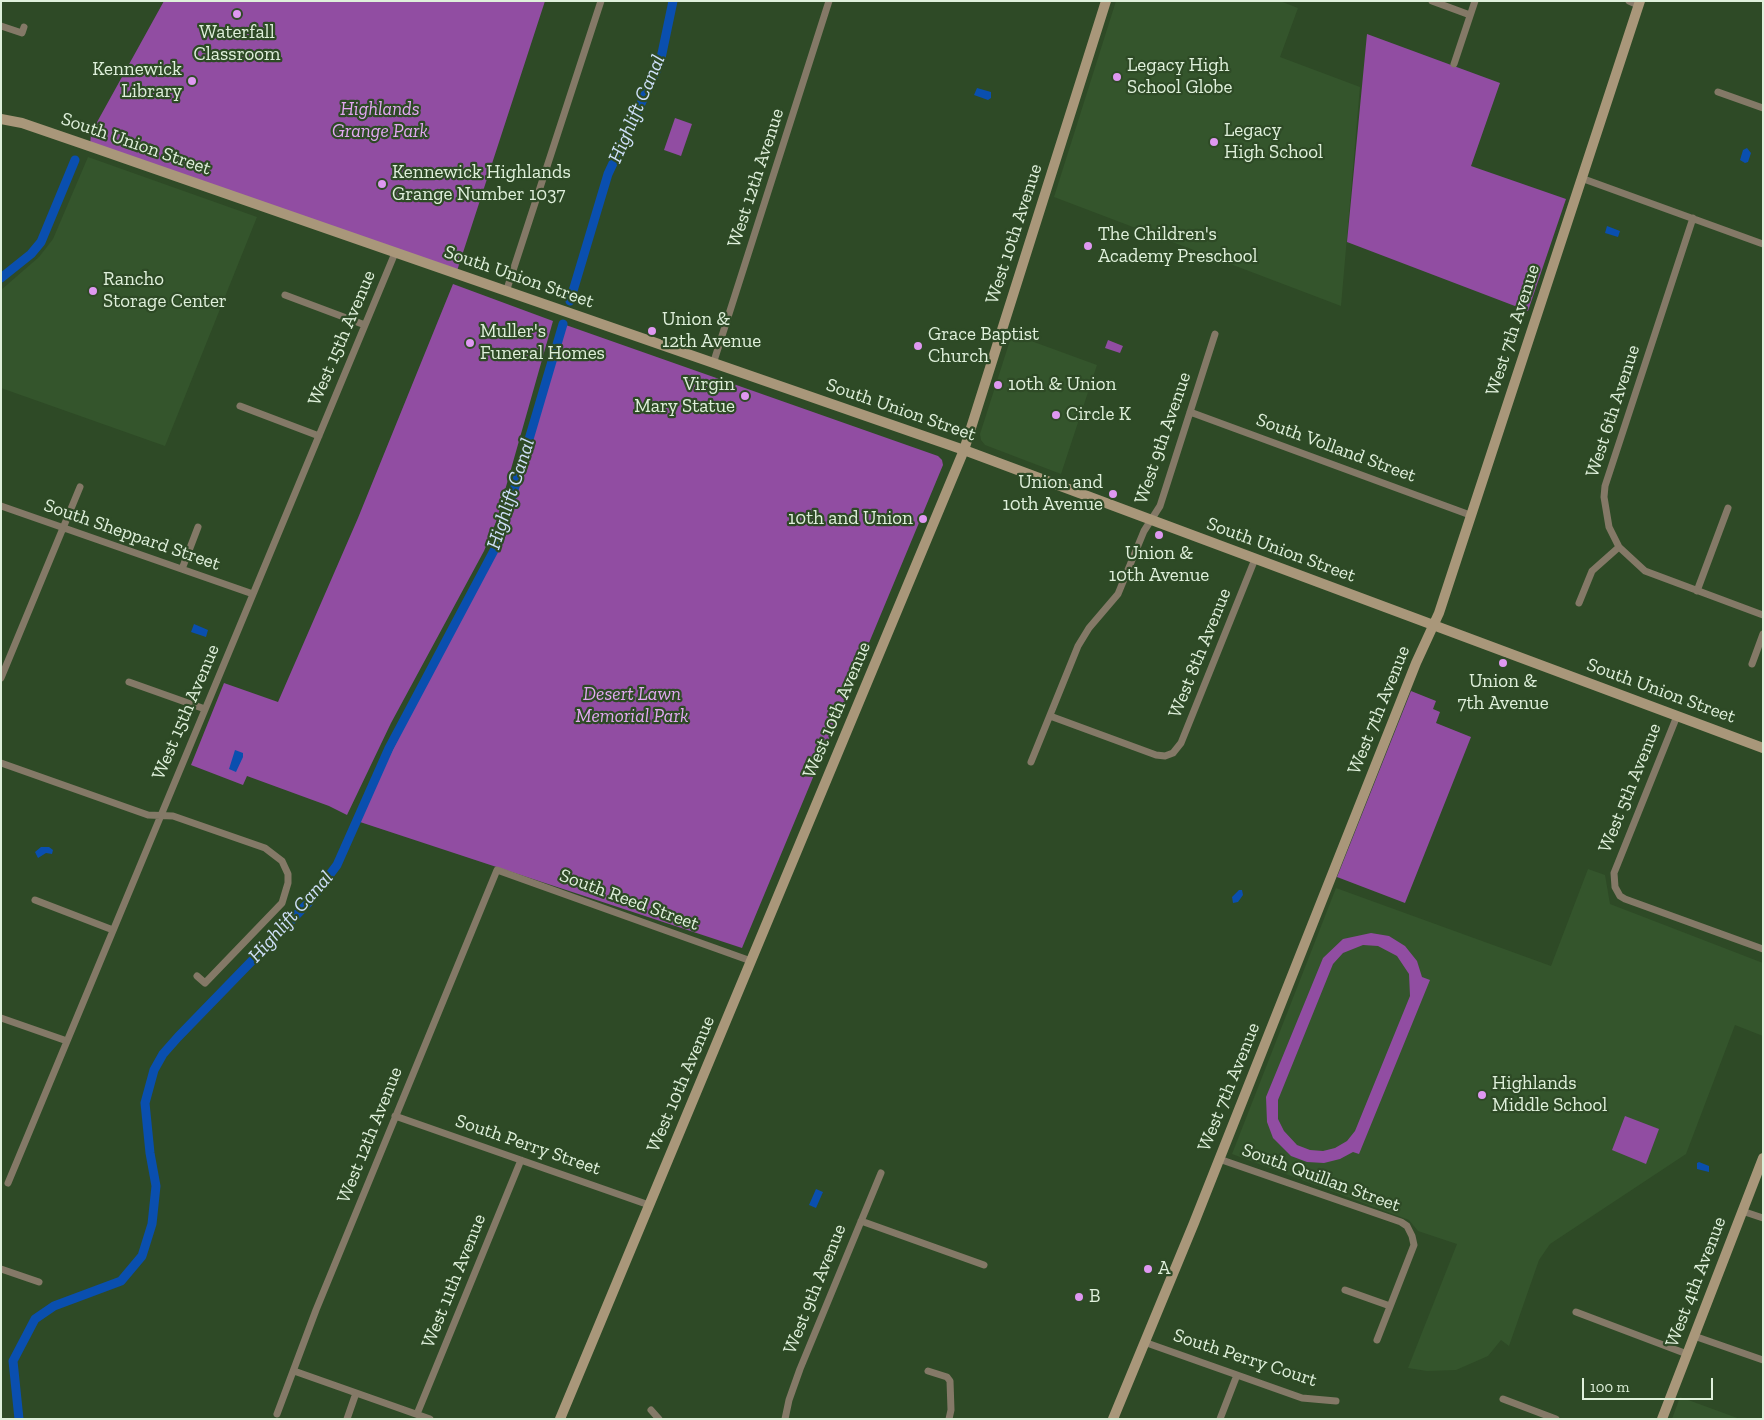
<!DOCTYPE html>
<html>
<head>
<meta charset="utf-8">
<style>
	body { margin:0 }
	#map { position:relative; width:1764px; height:1420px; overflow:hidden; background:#2e4a26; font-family:"Zilla Slab",serif }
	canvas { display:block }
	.frame { position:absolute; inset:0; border:2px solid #dff0db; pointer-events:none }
	.scale { position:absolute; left:1582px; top:1378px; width:131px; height:22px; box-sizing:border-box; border:2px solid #dff0db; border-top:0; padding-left:6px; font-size:15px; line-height:18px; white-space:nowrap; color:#dff0db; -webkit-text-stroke:4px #2e4a26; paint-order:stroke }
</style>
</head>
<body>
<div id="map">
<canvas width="1764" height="1420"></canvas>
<div class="frame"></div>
<div class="scale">100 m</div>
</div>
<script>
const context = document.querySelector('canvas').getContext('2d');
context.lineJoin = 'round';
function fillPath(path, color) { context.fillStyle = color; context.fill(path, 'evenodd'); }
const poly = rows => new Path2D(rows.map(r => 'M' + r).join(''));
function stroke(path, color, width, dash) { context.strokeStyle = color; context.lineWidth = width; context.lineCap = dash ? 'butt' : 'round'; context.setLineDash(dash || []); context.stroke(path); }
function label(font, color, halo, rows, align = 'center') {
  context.font = font + ' "Zilla Slab",serif'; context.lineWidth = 4.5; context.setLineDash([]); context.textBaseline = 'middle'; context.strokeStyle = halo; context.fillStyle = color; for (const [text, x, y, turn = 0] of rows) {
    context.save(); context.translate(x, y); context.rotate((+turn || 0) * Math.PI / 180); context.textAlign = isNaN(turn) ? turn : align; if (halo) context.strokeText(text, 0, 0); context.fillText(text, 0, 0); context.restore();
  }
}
fillPath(poly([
	[1116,1,1280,1,1298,8,1280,57,1360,87,1341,306,1054,197],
	[88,157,257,217,165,446,1,388,1,290,39,257,53,239],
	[1012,334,1097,365,1061,474,985,445,981,440,980,434],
	[1588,869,1605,875,1610,904,1763,963,1763,1036,1735,1025,1686,1154,1550,1244,1539,1260,1509,1346,1501,1340,1488,1356,1456,1370,1427,1371,1408,1368,1457,1244,1418,1231,1409,1220,1232,1154,1336,888,1551,966],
	[1680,1397,1740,1419,1672,1419]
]), '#34552c');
fillPath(poly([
	[164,1,545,1,456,274,90,146,91,133],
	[1367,34,1500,83,1471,166,1566,199,1528,311,1347,242],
	[675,118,692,124,681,156,664,150],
	[453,284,553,321,496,522,484,551,391,723,347,815,329,806,247,776,243,785,191,765,224,683,278,702,358,518],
	[563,324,938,456,942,460,943,465,742,948,357,821,499,537],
	[1108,340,1123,346,1120,353,1105,348],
	[1411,691,1436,701,1433,709,1440,712,1436,723,1471,737,1405,903,1337,877],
	[1371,933,1389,936,1405,946,1417,961,1422,977,1430,980,1359,1154,1353,1152,1340,1159,1324,1163,1307,1162,1291,1156,1273,1138,1267,1122,1266,1097,1323,958,1343,939],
	[1363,945,1378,946,1397,956,1409,974,1410,996,1355,1131,1347,1141,1335,1148,1323,1151,1310,1150,1297,1145,1284,1131,1278,1119,1278,1100,1333,964,1343,953],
	[1625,1116,1659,1129,1646,1164,1612,1150]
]), '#914da2');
fillPath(poly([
	[977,88,991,92,991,98,988,100,974,95],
	[1747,148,1751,153,1748,162,1745,163,1740,160,1743,150],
	[1607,226,1620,231,1618,237,1605,233],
	[194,624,208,630,206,637,191,632],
	[235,750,243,753,243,757,236,772,229,769],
	[41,847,49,847,53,850,52,854,46,853,38,858,35,852],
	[1239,890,1242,890,1243,895,1238,902,1233,903,1232,897],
	[1699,1162,1709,1166,1709,1172,1697,1169,1697,1163],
	[816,1189,823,1192,816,1208,809,1205]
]), '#0a4faf');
stroke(poly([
	[1,278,31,254,41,242,75,160],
	[570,301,608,174,660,63,673,1],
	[19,1419,13,1361,35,1319,54,1306,121,1281,142,1256,152,1224,156,1186,150,1153,145,1103,154,1070,163,1054,178,1037,310,901,337,865,389,748,499,541,563,324]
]), '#0a4faf', 9);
stroke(poly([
	[1432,1,1470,15],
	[1629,1,1638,5],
	[1,26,22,33,24,27],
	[1454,64,1475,1],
	[1718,92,1763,108],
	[1581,178,1763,244],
	[1693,218,1605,486,1604,497,1609,527,1619,547,1645,571,1763,615],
	[506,292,601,1],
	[285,295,365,325],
	[713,364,829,1],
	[240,406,319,436],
	[1190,412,1470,515],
	[1,506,253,594],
	[182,569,198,527],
	[1697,591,1728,508],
	[1579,603,1592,571,1619,547],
	[1752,664,1763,634],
	[1,678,80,487],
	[129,682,205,709],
	[1050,716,1156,755,1165,756,1173,753,1181,743,1255,559],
	[1677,716,1614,873,1615,887,1620,896,1625,899,1763,949],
	[1031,762,1078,646,1089,628,1118,594,1144,531,1160,506,1215,334],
	[1,763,148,815,173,816,265,848,282,861,288,874,288,883,282,903,205,983,197,976],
	[35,900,113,930],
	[1,1018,67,1041],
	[395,1116,649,1205],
	[1219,1159,1401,1222,1407,1226,1412,1236,1414,1245,1377,1340],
	[8,1183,395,253],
	[1742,1211,1763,1218],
	[861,1221,984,1265],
	[1,1269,39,1282],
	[1345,1290,1390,1306],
	[1576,1312,1687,1354],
	[1694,1336,1763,1360],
	[1144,1342,1302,1398,1336,1401],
	[294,1371,430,1419],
	[928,1371,947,1377,950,1381,951,1410,949,1419],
	[1503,1399,1556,1419],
	[651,1410,659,1419],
	[277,1414,316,1310,497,870,751,961],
	[417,1414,521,1160],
	[347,1419,356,1393],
	[785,1419,789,1400,800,1369,881,1173],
	[1220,1419,1237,1375]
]), '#847967', 7);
stroke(poly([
	[1,119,22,123,89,146,964,450,1763,748],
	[560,1419,964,450,1106,1],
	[1113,1419,1194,1223,1416,663,1439,613,1640,1],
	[1662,1419,1763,1158]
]), '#a9977a', 10);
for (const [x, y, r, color] of [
	[237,14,5,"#df98f1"],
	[1117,77,5,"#df98f1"],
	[192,81,5,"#df98f1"],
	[1214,142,5,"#df98f1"],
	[382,184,5,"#df98f1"],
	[1088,246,5,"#df98f1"],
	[93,291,5,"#df98f1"],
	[652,331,5,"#df98f1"],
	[470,343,5,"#df98f1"],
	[918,346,5,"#df98f1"],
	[998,385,5,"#df98f1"],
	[745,396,5,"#df98f1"],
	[1056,415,5,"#df98f1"],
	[1113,494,5,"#df98f1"],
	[923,519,5,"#df98f1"],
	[1159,535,5,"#df98f1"],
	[1503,663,5,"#df98f1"],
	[1482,1095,5,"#df98f1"],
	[1148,1269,5,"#df98f1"],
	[1079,1297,5,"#df98f1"]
]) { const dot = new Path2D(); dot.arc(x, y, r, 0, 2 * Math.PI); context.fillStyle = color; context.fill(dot); stroke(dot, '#2e4a26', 2); }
label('19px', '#dff0db', '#2e4a26', [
	["Waterfall",237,33,"center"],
	["Classroom",237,55,"center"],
	["Legacy High",1127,66],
	["School Globe",1127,88],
	["Kennewick",182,70,"right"],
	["Library",182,92,"right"],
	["Legacy",1224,131],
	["High School",1224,153],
	["Kennewick Highlands",392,173],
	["Grange Number 1037",392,195],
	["The Children's",1098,235],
	["Academy Preschool",1098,257],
	["Rancho",103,280],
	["Storage Center",103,302],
	["Union &",662,320],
	["12th Avenue",662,342],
	["Muller's",480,332],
	["Funeral Homes",480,354],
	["Grace Baptist",928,335],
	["Church",928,357],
	["Virgin",735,385,"right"],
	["Mary Statue",735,407,"right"],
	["10th & Union",1008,385],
	["Circle K",1066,415],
	["Union and",1103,483,"right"],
	["10th Avenue",1103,505,"right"],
	["10th and Union",913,519,"right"],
	["Union &",1159,554,"center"],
	["10th Avenue",1159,576,"center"],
	["Union &",1503,682,"center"],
	["7th Avenue",1503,704,"center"],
	["Highlands",1492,1084],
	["Middle School",1492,1106],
	["A",1158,1269],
	["B",1089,1297]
], 'left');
label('italic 19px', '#e3a9f2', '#2e4a26', [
	["Highlands",380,110],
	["Grange Park",380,132],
	["Desert Lawn",632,695],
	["Memorial Park",632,717]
]);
label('19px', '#dff0db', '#2e4a26', [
	["South Union Street",136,144,19],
	["West 12th Avenue",756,178,-72],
	["West 10th Avenue",1014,234,-72],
	["South Union Street",519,277,19],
	["West 7th Avenue",1513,330,-72],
	["West 15th Avenue",342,338,-67],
	["South Union Street",901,410,19],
	["West 6th Avenue",1613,411,-72],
	["West 9th Avenue",1163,438,-71],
	["South Volland Street",1336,448,20],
	["South Sheppard Street",132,535,19],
	["South Union Street",1281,550,20],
	["West 8th Avenue",1200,653,-68],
	["South Union Street",1661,691,20],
	["West 10th Avenue",837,710,-67],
	["West 7th Avenue",1379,710,-68],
	["West 15th Avenue",186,712,-67],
	["West 5th Avenue",1630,788,-68],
	["South Reed Street",629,900,20],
	["West 10th Avenue",681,1084,-67],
	["West 7th Avenue",1229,1087,-68],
	["West 12th Avenue",370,1135,-68],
	["South Perry Street",528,1145,19],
	["South Quillan Street",1321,1178,20],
	["West 11th Avenue",454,1281,-68],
	["West 4th Avenue",1696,1282,-69],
	["West 9th Avenue",815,1289,-68],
	["South Perry Court",1245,1358,18]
]);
label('italic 20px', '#cfe0f9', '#2e4a26', [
	["Highlift Canal",637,109,-67],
	["Highlift Canal",511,494,-72],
	["Highlift Canal",291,917,-48]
]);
</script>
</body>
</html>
